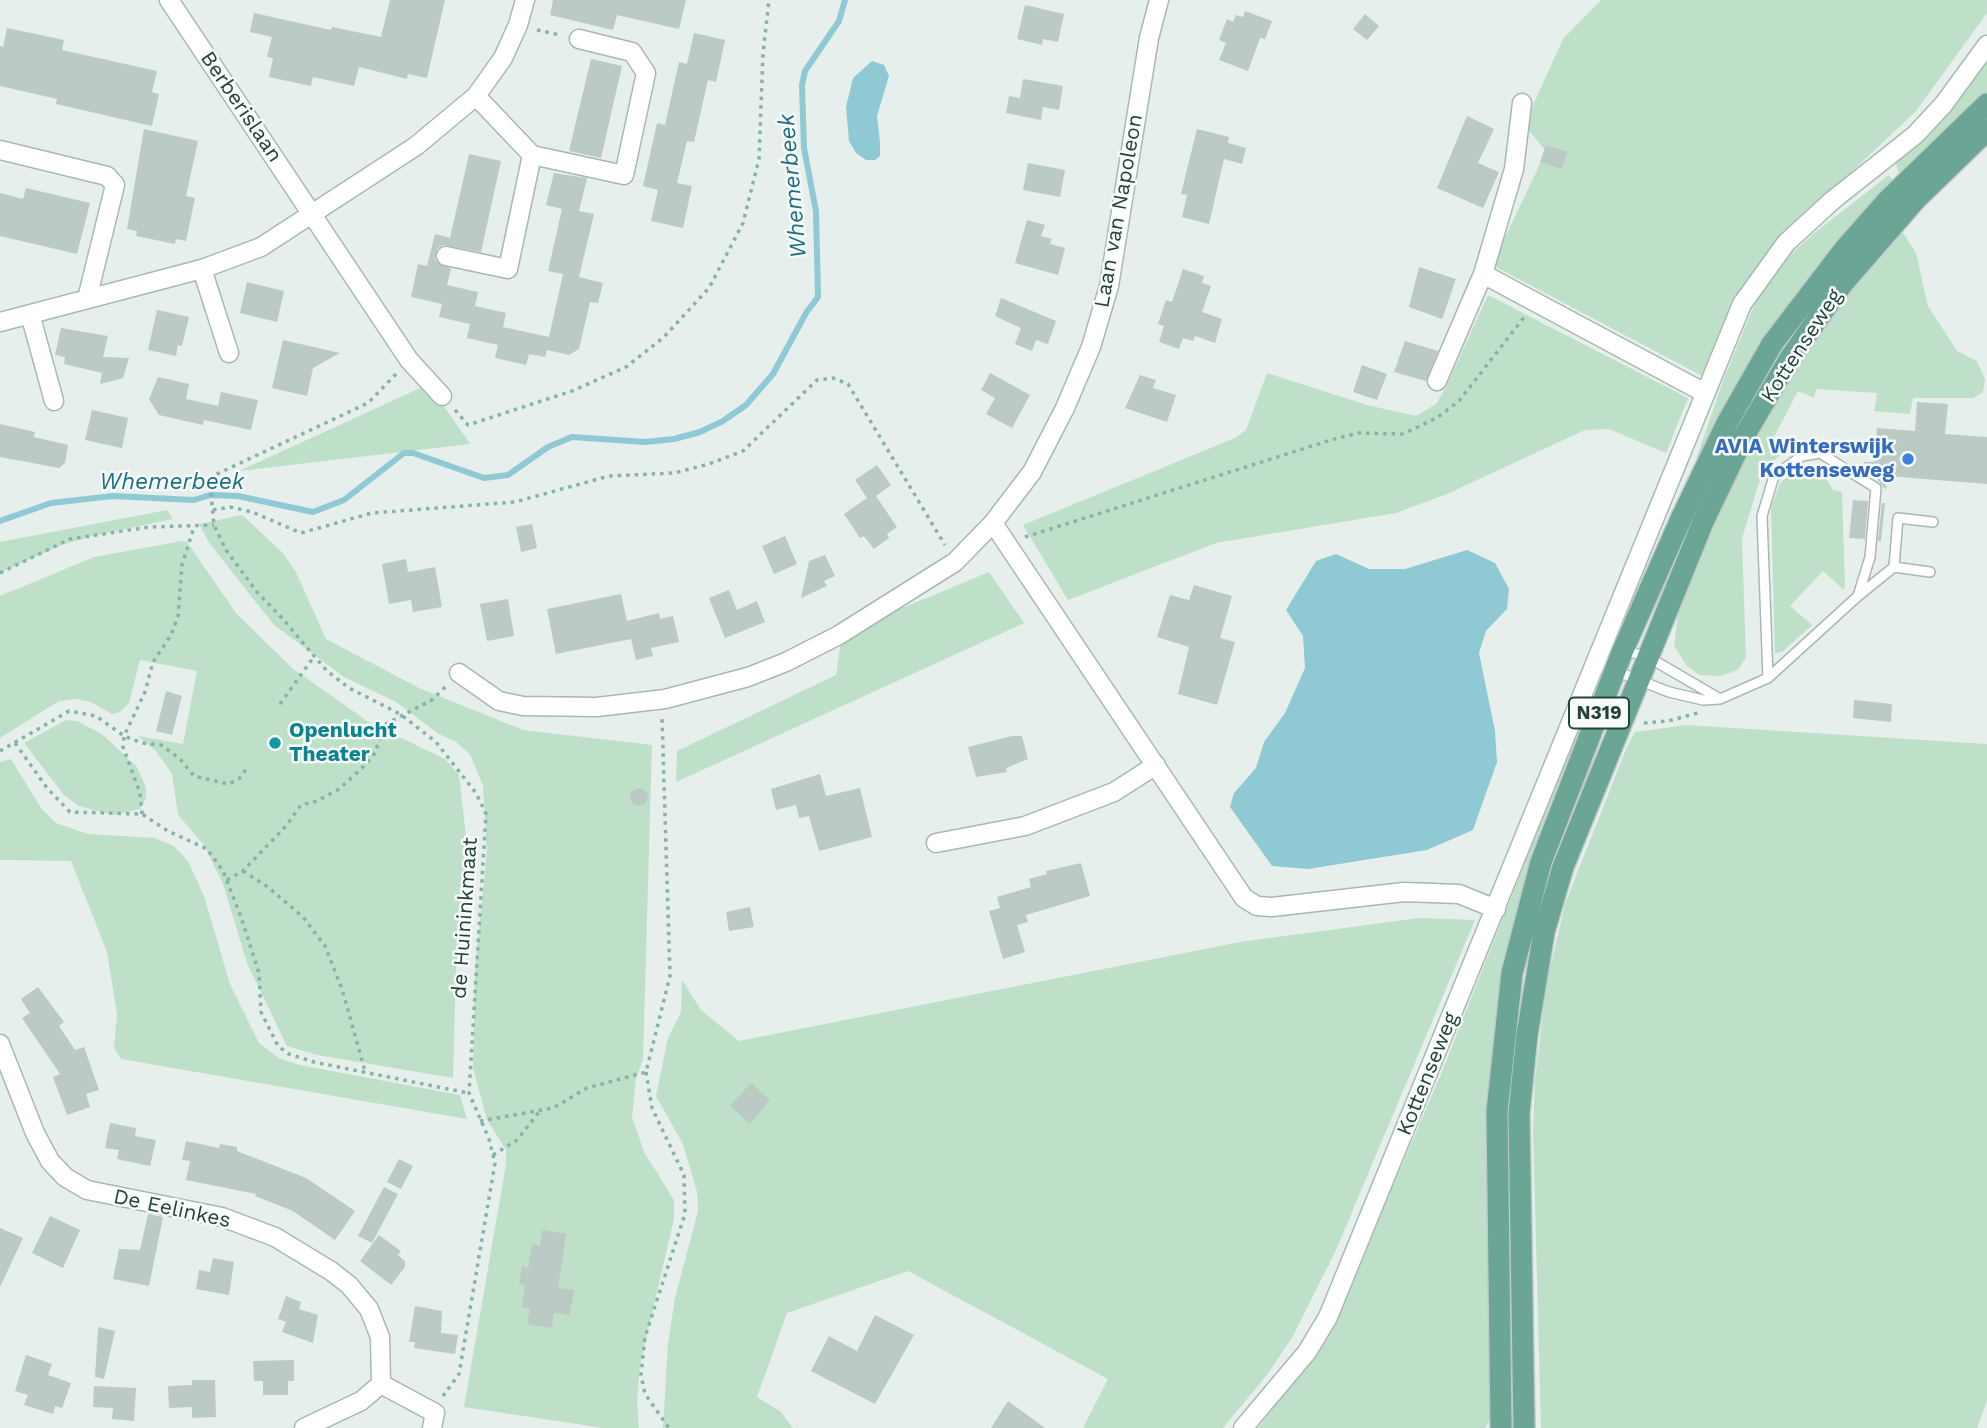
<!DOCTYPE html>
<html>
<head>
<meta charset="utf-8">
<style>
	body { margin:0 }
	canvas { display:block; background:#e6efeb }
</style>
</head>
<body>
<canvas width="1987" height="1428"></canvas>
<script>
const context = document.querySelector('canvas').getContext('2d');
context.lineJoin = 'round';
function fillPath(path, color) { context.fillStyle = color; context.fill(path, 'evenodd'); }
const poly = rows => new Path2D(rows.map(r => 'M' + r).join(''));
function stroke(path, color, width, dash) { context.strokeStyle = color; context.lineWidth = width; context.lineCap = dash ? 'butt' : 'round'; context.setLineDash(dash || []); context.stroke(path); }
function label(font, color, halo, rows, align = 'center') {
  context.font = font + ' "Work Sans",sans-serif'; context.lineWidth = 5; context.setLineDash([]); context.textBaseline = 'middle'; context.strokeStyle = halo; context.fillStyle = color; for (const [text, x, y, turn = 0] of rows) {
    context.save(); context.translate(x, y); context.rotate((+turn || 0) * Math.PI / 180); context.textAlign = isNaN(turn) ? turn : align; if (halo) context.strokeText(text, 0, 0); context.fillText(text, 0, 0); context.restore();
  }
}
fillPath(poly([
	[1601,0,1987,0,1987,13,1916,111,1770,249,1735,301,1704,377,1492,265,1546,151,1524,125,1563,39],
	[1987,57,1987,95,1902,172,1898,171,1895,160],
	[1889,175,1896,185,1856,228,1681,503,1723,381,1758,296,1789,256,1813,234],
	[1900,228,1916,253,1928,306,1957,351,1977,361,1985,380,1983,392,1973,398,1913,398,1910,414,1874,411,1877,393,1816,389,1814,398,1798,391,1772,441,1788,447,1762,473,1742,538,1746,657,1738,670,1720,676,1699,675,1686,665,1674,645,1680,599,1749,440,1838,299],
	[1488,295,1688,398,1666,453,1609,429,1585,430,1447,494,1396,513,1216,543,1068,600,1023,525,1235,438,1246,430,1267,373,1367,405,1416,416,1436,404,1446,387],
	[429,384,470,444,239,471],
	[1809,465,1818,466,1833,490,1842,492,1845,584,1844,590,1823,571,1790,606,1812,625,1782,652,1775,653,1771,508,1780,483,1796,469],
	[167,510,173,519,88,537,59,546,0,573,0,542],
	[242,515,282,552,296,572,326,639,419,688,523,730,652,745,643,1060,636,1078,632,1117,644,1152,674,1200,674,1219,640,1365,637,1402,639,1428,603,1428,464,1407,506,1164,506,1150,487,1120,473,1068,475,969,487,852,483,786,470,754,456,742,439,734,396,702,344,677,274,625,210,544,199,524],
	[182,541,187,542,236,613,292,668,370,723,445,759,459,775,467,845,456,968,453,1078,317,1055,287,1046,247,963,223,884,204,845,178,815,172,774,156,751,138,736,183,744,197,671,140,660,129,703,120,712,112,714,91,702,76,699,59,701,0,738,0,596,94,557],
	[989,572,1024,623,676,782,677,751,836,675,842,633],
	[1585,711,1590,712,1506,953,1499,997,1487,1172,1495,1380,1489,1421,1485,1428,1258,1428,1327,1337,1341,1306,1441,1074],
	[66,720,77,721,102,734,137,767,146,788,146,798,140,809,114,815,79,806,64,795,24,743],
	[1686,725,1987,744,1987,1401,1977,1428,1541,1428,1533,1132,1535,1079,1547,982,1565,904,1626,749,1635,732],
	[11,759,41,808,56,823,88,834,155,838,174,846,188,861,204,896,230,984,259,1043,279,1058,300,1065,460,1095,467,1119,121,1059,114,1048,117,1014,107,952,71,861,0,860,0,762],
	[1419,918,1475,920,1336,1250,1293,1336,1267,1375,1223,1428,1083,1428,1108,1379,908,1271,787,1313,757,1397,781,1412,793,1428,663,1428,668,1343,675,1298,698,1211,697,1192,683,1144,656,1096,668,1038,681,1012,682,980,701,1010,739,1041,1240,942]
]), '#bfe0c8');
fillPath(poly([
	[872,61,884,65,889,76,877,116,880,142,880,156,875,160,866,160,856,153,849,141,846,107,853,78],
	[1467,550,1495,563,1509,589,1507,609,1486,631,1479,653,1495,731,1497,762,1473,830,1427,850,1308,869,1272,866,1230,807,1234,793,1256,768,1264,742,1285,713,1305,668,1303,636,1286,610,1316,561,1336,554,1369,569,1405,569]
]), '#8ec9d4');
stroke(poly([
	[0,521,51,503,113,496,194,500,210,495,238,496,313,512,344,500,404,453,413,453,484,478,508,475,548,447,572,437,645,442,674,439,700,432,723,421,746,405,773,374,806,313,818,297,816,211,804,148,802,85,805,71,839,21,845,0]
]), '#8ec9d4', 6);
fillPath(poly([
	[390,0,445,0,427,78,408,74,407,79,359,67,354,86,313,77,311,86,269,77,273,58,267,57,272,37,250,32,254,13,331,30,332,27,381,37],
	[553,0,686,0,679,29,617,15,613,30,550,15],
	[1025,5,1064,14,1058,42,1043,39,1042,45,1017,39],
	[1245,11,1272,21,1265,39,1260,38,1248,71,1219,60,1226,43,1219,40,1227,19,1233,22,1236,15,1243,17],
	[1365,14,1379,26,1367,40,1353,29],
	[7,28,64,40,62,50,157,71,152,92,159,94,152,126,56,104,57,99,0,86,0,46,3,47],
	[694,33,725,40,716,82,708,80,694,142,687,141,677,183,692,186,683,228,651,221,658,190,643,186,657,123,665,125,679,62,687,64],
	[591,59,622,66,601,158,569,151],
	[1023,79,1063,86,1059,110,1043,107,1041,120,1006,113,1009,96,1020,98],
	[1467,116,1494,129,1478,163,1499,172,1483,208,1437,188],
	[144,129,198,141,186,196,195,198,186,241,176,239,175,244,136,236,137,231,127,229],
	[1197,129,1229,137,1228,143,1246,148,1242,164,1224,159,1209,224,1182,217,1187,195,1181,194],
	[1546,145,1567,152,1562,169,1540,162],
	[469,154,501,161,481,252,443,245,437,249,435,260,451,269,447,285,478,292,475,306,506,313,503,327,549,337,563,274,548,271,562,209,546,205,554,173,587,178,579,211,594,214,579,277,603,283,598,303,590,302,579,349,569,355,547,350,545,357,529,354,526,365,495,358,498,345,467,338,470,324,439,317,442,304,411,297,418,264,427,266,435,234,450,238],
	[1028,163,1065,170,1060,197,1023,190],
	[26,188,90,203,77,254,0,236,0,193,23,199],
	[1027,220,1045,225,1041,236,1052,239,1050,244,1065,248,1058,275,1015,263],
	[1419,267,1456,279,1442,319,1409,307],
	[1183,269,1204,276,1202,283,1211,286,1202,312,1222,319,1215,343,1195,336,1193,341,1183,338,1179,349,1159,342,1164,326,1158,324,1166,300,1172,302],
	[247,282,284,291,277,322,240,313],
	[1001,298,1056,321,1048,344,1036,340,1032,351,1015,344,1021,328,995,316],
	[157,310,189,317,182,346,178,345,176,356,148,350],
	[61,328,108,336,103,357,129,358,123,378,100,384,102,373,64,364,65,357,55,355],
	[283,340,340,353,313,368,307,396,272,388],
	[1405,341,1438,351,1426,381,1394,372],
	[1362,365,1387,374,1377,400,1353,392],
	[990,373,1030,395,1012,428,986,414,995,398,981,390],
	[1140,375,1156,380,1153,388,1176,395,1167,422,1125,408],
	[158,377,189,384,186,399,218,406,221,392,258,400,251,430,204,420,203,425,159,415,149,399],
	[1917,402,1948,404,1945,434,1987,437,1987,484,1887,476,1886,490,1863,462,1874,462,1877,428,1915,431],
	[92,410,128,418,122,448,85,440],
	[0,424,35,432,34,437,68,445,65,463,59,468,0,457],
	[877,465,891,485,876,496,897,527,887,534,889,538,874,549,864,536,860,538,844,514,867,498,855,480],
	[1853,500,1868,501,1865,539,1849,538],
	[1882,503,1885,503,1881,541,1878,541],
	[532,524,537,548,521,552,516,527],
	[785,536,797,564,774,574,762,546],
	[825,555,835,576,824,581,827,586,801,598,809,561],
	[406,559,408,572,435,567,442,607,413,612,411,600,389,604,382,564],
	[1194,585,1232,596,1220,638,1235,642,1217,705,1178,694,1189,647,1157,637,1170,595,1189,600],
	[729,590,737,610,757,601,765,622,725,638,709,598],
	[621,594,627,621,659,613,660,619,673,616,679,642,651,648,653,656,636,660,631,639,556,654,547,609],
	[508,599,514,636,487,641,480,604],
	[166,691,182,696,172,735,156,731],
	[1854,700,1892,704,1891,722,1853,718],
	[1012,736,1022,736,1028,759,1006,768,1007,772,976,777,968,747],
	[820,774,826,796,860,788,872,837,819,851,809,816,799,818,796,805,776,810,771,789],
	'630 797a9 9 0 1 1 18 0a9 9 0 1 1-18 0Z',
	[1081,863,1090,896,1026,915,1028,922,1017,925,1025,952,1003,959,989,911,1000,908,997,897,1031,887,1029,879,1047,874,1046,871],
	[750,907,754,927,729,931,726,912],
	[38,987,64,1022,59,1026,75,1050,84,1047,99,1090,86,1094,90,1107,67,1115,53,1077,60,1074,22,1018,30,1013,21,999],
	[751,1083,770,1100,750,1124,730,1106],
	[110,1123,136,1128,135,1136,156,1140,150,1166,117,1159,119,1150,105,1148],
	[186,1141,219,1148,220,1144,237,1147,237,1151,306,1178,355,1211,335,1240,293,1211,255,1196,256,1194,186,1180,190,1161,182,1160],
	[399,1159,413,1166,401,1189,387,1182],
	[384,1187,398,1194,372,1243,358,1236],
	[148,1214,163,1217,149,1286,113,1279,119,1249,140,1250],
	[50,1216,80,1230,63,1268,32,1253],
	[0,1228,23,1238,0,1287],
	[542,1230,566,1234,558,1288,574,1290,570,1315,554,1313,552,1328,527,1324,530,1309,522,1308,525,1285,519,1284,522,1266,528,1268,532,1244,540,1246],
	[379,1235,401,1251,398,1255,405,1261,405,1267,391,1285,360,1261],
	[213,1258,234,1262,229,1295,196,1289,199,1270,210,1272],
	[286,1296,301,1302,299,1309,318,1315,313,1343,282,1332,286,1322,278,1319],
	[415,1306,442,1311,441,1333,458,1335,455,1354,414,1348,415,1342,409,1342],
	[875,1315,914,1335,875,1404,811,1371,829,1336,857,1351],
	[98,1327,115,1331,104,1379,95,1377],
	[26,1355,52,1364,48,1375,71,1383,62,1408,55,1406,53,1414,24,1405,28,1395,15,1391],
	[294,1360,294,1381,288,1381,288,1395,263,1395,263,1381,254,1381,253,1361],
	[192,1380,215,1380,216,1417,192,1418,192,1407,169,1408,168,1386,192,1385],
	[94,1386,136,1388,134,1421,112,1419,113,1408,93,1407],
	[1008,1401,1045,1428,991,1428]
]), '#bbcac4');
const service = poly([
	[1894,567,1898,518,1933,522],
	[1858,596,1894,567,1930,572],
	[1623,650,1648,657,1720,699],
	[1616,671,1669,692,1703,700,1720,699,1768,678,1858,596,1870,557,1876,488,1820,453,1802,456,1774,476,1762,516,1768,678]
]);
const minor = poly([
	[169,0,409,360,442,396],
	[476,96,532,155,624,175,646,73,632,52,579,39],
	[0,150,107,176,115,185,87,299],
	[446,256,508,269,532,155],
	[202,269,229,353],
	[1483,274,1705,393],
	[30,314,54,401],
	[0,322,202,269,261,247,416,146,476,96,503,58,518,25,525,0],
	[1437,381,1483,274,1514,169,1522,103],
	[993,523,1244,898,1257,906,1272,907,1404,892,1459,894,1496,909],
	[459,673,499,701,523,706,597,707,665,699,748,677,786,662,839,635,955,562,993,523,1032,472,1065,408,1091,347,1109,286,1149,38,1159,0],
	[936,843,1025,826,1114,792,1156,765],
	[0,1044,35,1133,50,1161,65,1177,87,1190,222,1217,275,1237,331,1271,349,1285,369,1309,380,1337,381,1384,361,1401,304,1428],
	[381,1384,435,1413,432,1428],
	[1243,1428,1307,1352,1328,1317,1742,304,1786,243,1833,200,1915,135,1943,105,1987,45]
]);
const primary = poly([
	[1501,1428,1497,1111,1512,973,1541,862,1623,650,1681,519,1727,423,1772,344,1843,251,1888,200,1987,104],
	[1524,1428,1519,1113,1527,1035,1544,932,1563,867,1703,522,1743,438,1790,358,1843,283,1915,200,1987,130]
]);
stroke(service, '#a8b8b2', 12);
stroke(minor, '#a8b8b2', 21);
stroke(primary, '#c2cac8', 24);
stroke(poly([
	[537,30,560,35],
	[396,374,368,403,219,473,213,476,210,484,214,525,226,550,257,592,281,617,327,671,349,688,400,714,436,742,476,793,486,814,469,1093,489,1139,495,1163,459,1374,443,1396],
	[455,410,468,425,572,391,626,367,664,337,709,288,743,223,759,159,763,53,769,0],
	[213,510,230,507,252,512,301,533,372,513,515,502,609,476,674,473,709,464,743,451,817,380,833,378,848,384,945,545],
	[1025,537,1334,439,1359,433,1402,434,1416,428,1438,417,1459,401,1525,316],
	[0,573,70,539,150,527,214,525],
	[280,704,313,658],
	[1644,723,1668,721,1698,713],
	[15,743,47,788,70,812,142,814,168,831,207,849,223,871,241,917,259,973,261,1012,278,1046,289,1054,314,1062,468,1093],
	[0,751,69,711,96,716,124,736,142,743,161,745,180,759,194,776,228,784,239,779,247,768],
	[142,814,140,793,123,747,124,736,145,692,153,662,171,635,178,616,182,565,194,527],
	[243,871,268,887,303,917,325,946,342,989,365,1071],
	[227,880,243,871,286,826,301,805,317,801,339,789,362,768,375,753,384,725,432,700,448,684],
	[646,1072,652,1108,684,1175,685,1214,645,1337,641,1375,645,1394,669,1428],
	[480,1121,553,1108,587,1088,646,1072,670,976,662,717],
	[493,1155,517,1140,539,1112]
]), '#86b3a5', 3.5, [3.5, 5]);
stroke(service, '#fff', 9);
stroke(minor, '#fff', 18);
stroke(primary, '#6aa596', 21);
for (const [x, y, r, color] of [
	[1908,459,7,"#3f7fe0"],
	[275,743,7,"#0f9aa8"]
]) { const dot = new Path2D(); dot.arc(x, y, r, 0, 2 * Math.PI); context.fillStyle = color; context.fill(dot); stroke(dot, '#f7fbf9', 2.5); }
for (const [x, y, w] of [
	[1599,713,60]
]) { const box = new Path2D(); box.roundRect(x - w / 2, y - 15.5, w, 31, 5); context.fillStyle = '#f7fbf9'; context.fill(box); stroke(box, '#24423a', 2); }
label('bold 19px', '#24423a', null, [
	["N319",1599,713]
]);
label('21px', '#24423a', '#f7fbf9', [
	["Berberislaan",241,107,56],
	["Laan van Napoleon",1119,211,-80],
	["Kottenseweg",1802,346,-57],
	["de Huininkmaat",465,918,-86],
	["Kottenseweg",1428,1074,-68],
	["De Eelinkes",172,1209,12]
]);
label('bold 21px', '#366cbe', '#f7fbf9', [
	["AVIA Winterswijk",1894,447],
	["Kottenseweg",1894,471]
], 'right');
label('bold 21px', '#0d838f', '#f7fbf9', [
	["Openlucht",289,731],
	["Theater",289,755]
], 'left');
label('italic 23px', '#1c6f80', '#f7fbf9', [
	["Whemerbeek",793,186,-95],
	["Whemerbeek",172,482]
]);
</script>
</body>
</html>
